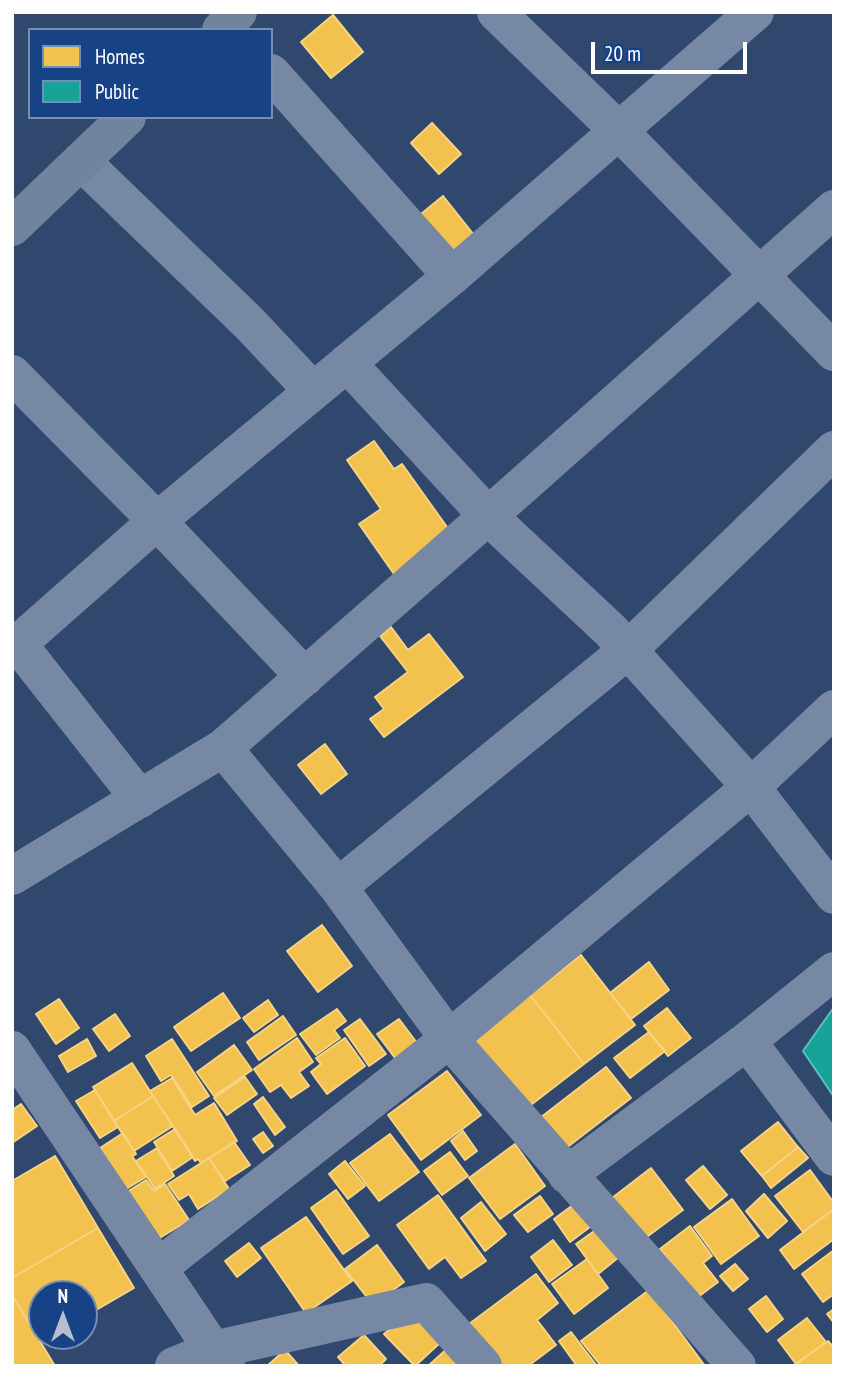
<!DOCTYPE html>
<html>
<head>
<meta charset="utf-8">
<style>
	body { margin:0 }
	#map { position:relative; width:846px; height:1378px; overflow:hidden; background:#30486d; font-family:"PT Sans Narrow",sans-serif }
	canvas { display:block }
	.frame { position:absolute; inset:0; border:14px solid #fff; pointer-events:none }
	.legend { position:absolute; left:28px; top:28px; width:245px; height:91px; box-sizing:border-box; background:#174386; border:2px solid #748eb6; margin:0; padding:9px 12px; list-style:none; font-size:21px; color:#fff }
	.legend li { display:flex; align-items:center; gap:14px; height:35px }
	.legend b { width:35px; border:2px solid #748eb6 }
	.north { position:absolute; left:28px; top:1280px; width:70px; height:70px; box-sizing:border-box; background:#174386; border:2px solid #748eb6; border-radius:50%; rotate:0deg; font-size:19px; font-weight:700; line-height:28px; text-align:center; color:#fff }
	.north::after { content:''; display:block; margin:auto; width:24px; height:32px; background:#b7bfcc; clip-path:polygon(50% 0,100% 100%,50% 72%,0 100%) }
	.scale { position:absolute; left:591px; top:42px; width:156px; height:32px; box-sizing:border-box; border:4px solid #fff; border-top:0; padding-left:9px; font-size:21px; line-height:24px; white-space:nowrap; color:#fff; -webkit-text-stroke:5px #174386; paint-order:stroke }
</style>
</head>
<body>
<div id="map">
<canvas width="846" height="1378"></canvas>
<div class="frame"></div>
<ul class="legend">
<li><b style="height:19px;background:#f2c14e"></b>Homes</li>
<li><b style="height:19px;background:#17a398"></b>Public</li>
</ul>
<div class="north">N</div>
<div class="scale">20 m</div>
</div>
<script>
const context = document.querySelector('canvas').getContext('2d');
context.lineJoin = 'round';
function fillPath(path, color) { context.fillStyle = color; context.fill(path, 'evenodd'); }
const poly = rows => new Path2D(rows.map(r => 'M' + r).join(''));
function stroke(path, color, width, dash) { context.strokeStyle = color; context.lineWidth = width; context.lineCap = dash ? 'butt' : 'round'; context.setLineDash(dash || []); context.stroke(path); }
const homes = poly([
	[333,15,363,52,331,78,301,42,333,15],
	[432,123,461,154,439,174,411,143,432,123],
	[443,196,482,245,460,262,421,214,443,196],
	[374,441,394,469,402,464,452,534,394,574,359,524,381,509,347,460,374,441],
	[391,627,408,650,429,634,463,677,384,737,370,719,384,709,375,697,408,672,380,636,391,627],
	[325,744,347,774,321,794,298,765,325,744],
	[322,925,352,966,318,992,287,951,322,925],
	[581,955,635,1025,584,1064,530,995,581,955],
	[649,962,669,990,631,1019,610,993,649,962],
	[223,993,240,1018,191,1051,174,1027,223,993],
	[530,995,584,1064,523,1111,469,1042,530,995],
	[59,999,79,1028,56,1044,36,1014,59,999],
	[268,1000,278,1015,254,1032,243,1018,268,1000],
	[667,1008,691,1038,668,1056,644,1026,667,1008],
	[337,1009,346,1021,334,1030,340,1038,316,1055,300,1034,337,1009],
	[115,1014,130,1036,109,1051,93,1029,115,1014],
	[283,1016,296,1035,259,1060,247,1042,283,1016],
	[360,1019,386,1054,369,1066,344,1030,360,1019],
	[399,1019,417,1043,395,1058,377,1034,399,1019],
	[649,1032,665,1051,630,1078,614,1058,649,1032],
	[297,1038,313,1062,299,1072,309,1086,291,1098,281,1085,270,1092,254,1069,297,1038],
	[345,1038,365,1066,327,1094,311,1072,321,1064,316,1058,345,1038],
	[87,1039,96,1056,68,1072,59,1056,87,1039],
	[172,1039,209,1096,192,1107,171,1075,161,1081,146,1056,172,1039],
	[234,1045,252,1070,214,1096,197,1072,234,1045],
	[132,1063,153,1096,114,1121,93,1087,132,1063],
	[606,1067,631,1098,561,1152,536,1121,606,1067],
	[447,1071,481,1115,421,1160,388,1115,447,1071],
	[245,1077,257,1094,227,1115,214,1098,245,1077],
	[172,1078,195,1115,214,1103,237,1141,201,1163,198,1159,195,1161,150,1091,172,1078],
	[95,1090,118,1127,100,1138,76,1101,95,1090],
	[153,1096,173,1126,134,1151,114,1121,153,1096],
	[263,1097,285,1127,275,1135,254,1104,263,1097],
	[21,1104,37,1126,12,1143,12,1110,21,1104],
	[778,1122,798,1147,762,1176,741,1151,778,1122],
	[175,1129,193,1157,172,1171,154,1142,175,1129],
	[463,1131,477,1151,465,1160,451,1141,463,1131],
	[263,1132,273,1146,263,1153,253,1139,263,1132],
	[123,1133,136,1154,132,1156,146,1177,126,1189,100,1148,123,1133],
	[390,1134,419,1172,379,1201,350,1163,390,1134],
	[234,1142,250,1165,225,1181,209,1158,234,1142],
	[515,1144,545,1186,500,1219,469,1178,515,1144],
	[798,1147,808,1158,771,1188,762,1176,798,1147],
	[157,1148,174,1176,155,1189,136,1161,157,1148],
	[450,1152,468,1176,442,1195,424,1171,450,1152],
	[55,1156,98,1228,12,1278,12,1181,55,1156],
	[209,1158,229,1189,198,1209,189,1194,179,1200,168,1184,209,1158],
	[345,1161,365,1186,348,1199,329,1174,345,1161],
	[703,1166,727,1195,710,1209,686,1180,703,1166],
	[651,1168,683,1210,644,1239,612,1198,651,1168],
	[810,1170,834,1203,834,1209,803,1232,775,1196,810,1170],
	[146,1180,154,1191,165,1184,189,1220,158,1239,127,1192,146,1180],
	[336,1190,369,1236,343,1254,311,1208,336,1190],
	[764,1194,787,1221,768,1238,746,1211,764,1194],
	[438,1195,486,1261,461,1278,445,1257,429,1269,397,1225,438,1195],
	[540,1196,553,1214,528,1232,514,1215,540,1196],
	[732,1199,759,1236,721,1264,694,1227,732,1199],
	[481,1202,506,1234,485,1251,461,1218,481,1202],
	[573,1205,590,1227,570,1242,554,1219,573,1205],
	[834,1209,834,1239,794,1269,780,1250,834,1209],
	[306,1217,352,1281,306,1313,261,1248,306,1217],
	[690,1226,712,1256,703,1263,718,1282,698,1297,660,1249,690,1226],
	[98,1228,134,1288,84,1317,84,1294,42,1294,42,1336,53,1336,41,1343,12,1295,12,1278,98,1228],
	[597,1229,619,1257,598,1274,576,1244,597,1229],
	[553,1240,572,1265,549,1282,531,1257,553,1240],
	[249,1243,261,1258,237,1277,225,1261,249,1243],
	[377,1245,404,1282,373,1305,345,1269,377,1245],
	[834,1250,834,1294,823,1302,802,1274,834,1250],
	[587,1259,608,1288,574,1314,552,1284,587,1259],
	[735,1264,748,1279,733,1291,720,1276,735,1264],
	[536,1274,558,1303,537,1320,556,1345,528,1366,488,1366,461,1330,536,1274],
	[649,1290,705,1366,601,1366,581,1341,649,1290],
	[12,1295,41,1343,55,1366,12,1366,12,1295],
	[766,1296,783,1319,767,1332,749,1309,766,1296],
	[413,1309,442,1341,415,1366,384,1334,413,1309],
	[834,1309,834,1323,827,1314,834,1309],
	[807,1318,826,1342,796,1364,778,1340,807,1318],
	[571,1332,597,1366,577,1366,559,1341,571,1332],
	[364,1335,386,1359,379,1366,346,1366,338,1357,364,1335],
	[828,1341,834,1348,834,1366,793,1366,828,1341],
	[449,1347,461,1360,454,1366,428,1366,449,1347],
	[285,1350,299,1366,267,1366,285,1350]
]);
fillPath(homes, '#f2c14e');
stroke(homes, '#f6d483', 2);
const public = poly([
	[834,1007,834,1097,803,1051,834,1007]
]);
fillPath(public, '#17a398');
stroke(public, '#5dbfb7', 2);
stroke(poly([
	[496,12,618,130,834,352],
	[271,73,452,276],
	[81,161,249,323,313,391],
	[347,363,488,516,610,630,751,787,834,895],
	[12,374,157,521,305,677],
	[18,644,140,799],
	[12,649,157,521,452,276,755,12],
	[223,748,338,887,449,1039,737,1366],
	[12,876,223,748,488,516,834,209],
	[338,887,628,650,834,450],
	[747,1041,834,1157],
	[12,1050,213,1350,226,1366],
	[567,1175,747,1041,834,971],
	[158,1268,449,1039,751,787,834,709],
	[174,1366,213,1350,426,1302,483,1366]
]), '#7688a3', 38);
stroke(poly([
	[221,30,238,12],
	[12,227,127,117]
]), '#71849e', 38);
</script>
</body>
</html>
